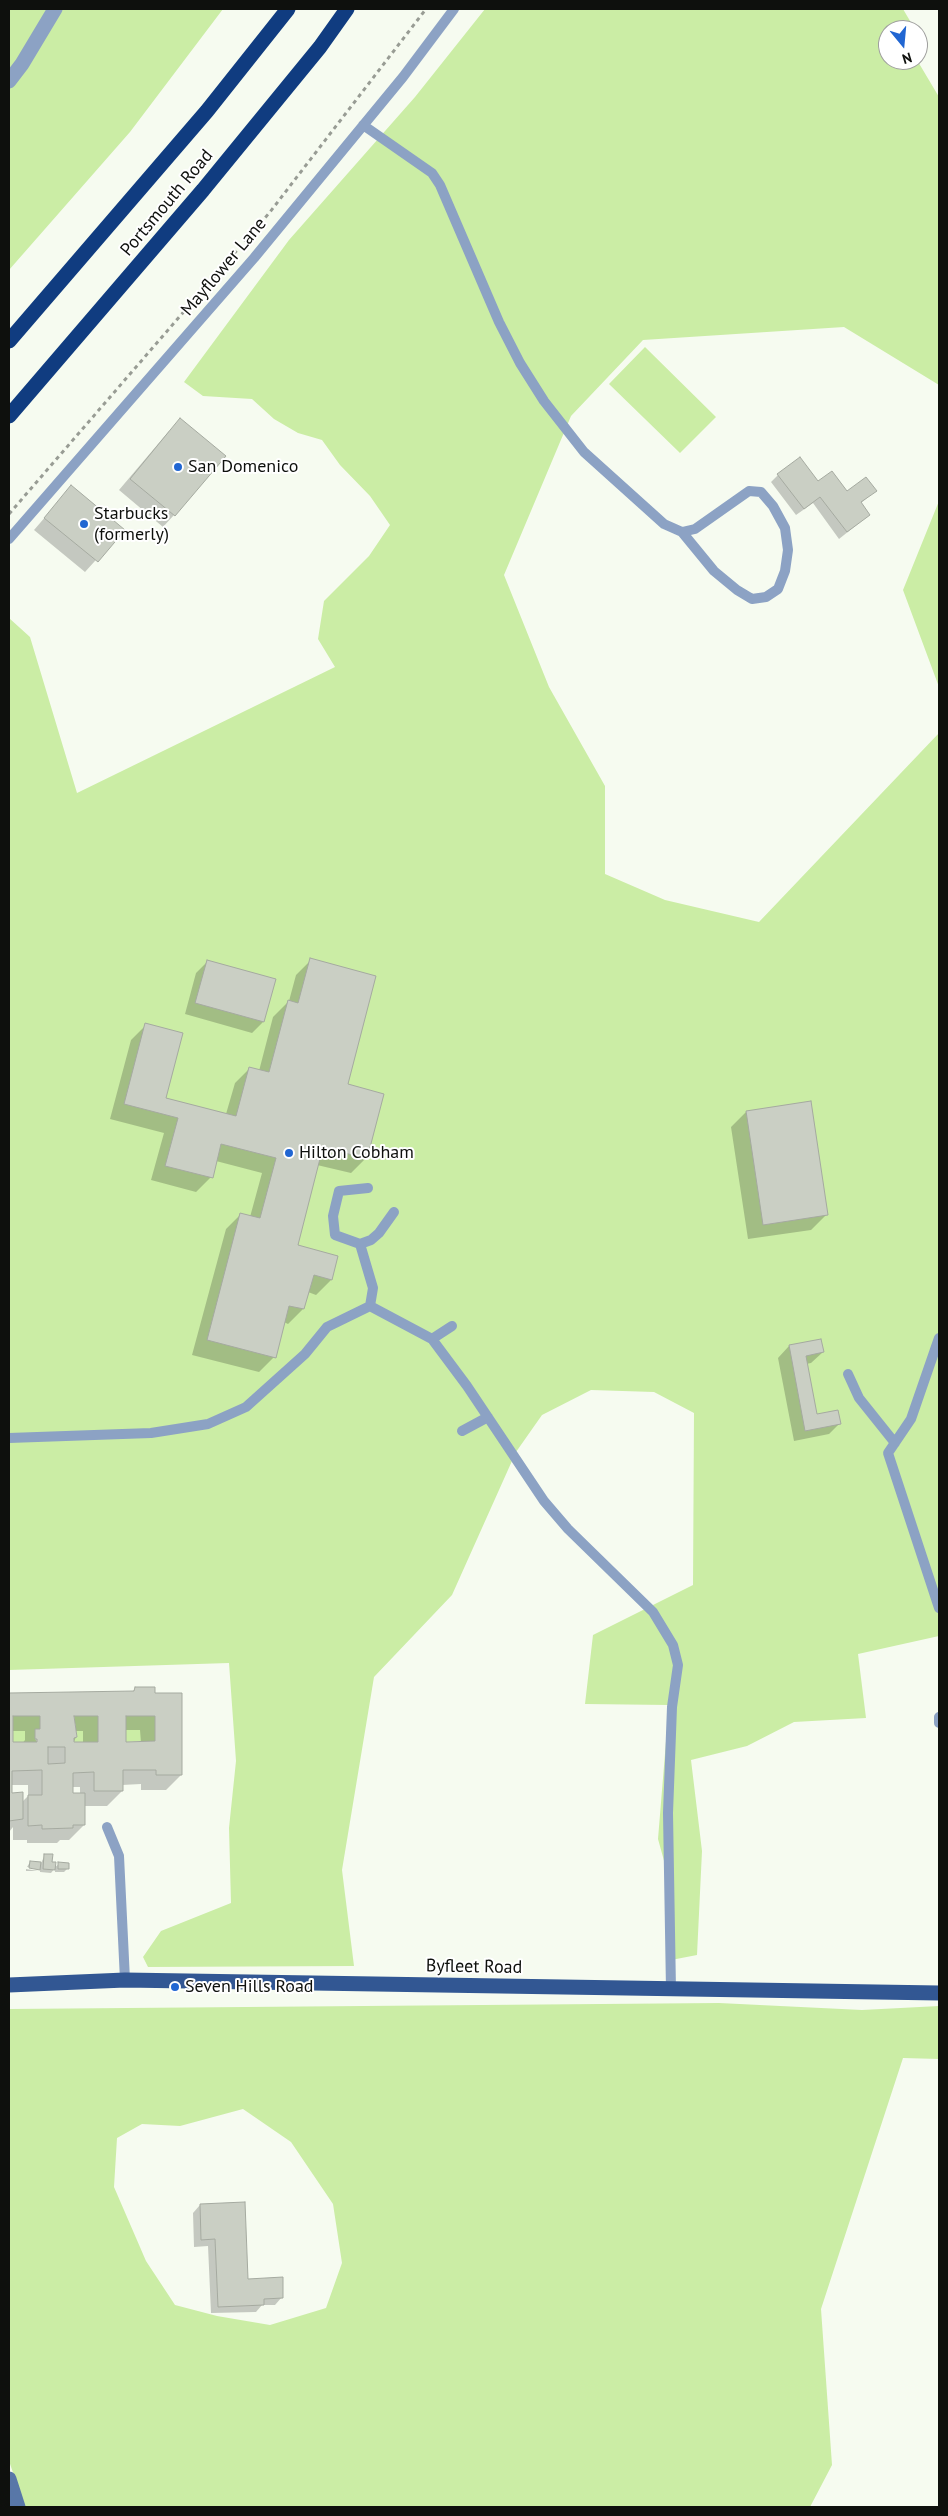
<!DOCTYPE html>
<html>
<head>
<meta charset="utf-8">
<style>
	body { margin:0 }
	#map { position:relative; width:948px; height:2516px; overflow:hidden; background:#f6fbf0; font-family:"PT Sans",sans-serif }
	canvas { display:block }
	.frame { position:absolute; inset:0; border:10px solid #0e100d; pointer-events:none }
	.north { position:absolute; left:878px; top:20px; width:50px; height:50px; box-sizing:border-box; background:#fff; border:1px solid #9f9f9e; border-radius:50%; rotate:163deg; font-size:14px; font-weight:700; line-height:20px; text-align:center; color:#0e100d }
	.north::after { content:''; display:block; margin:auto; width:18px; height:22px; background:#2166d2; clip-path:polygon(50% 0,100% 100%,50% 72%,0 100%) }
</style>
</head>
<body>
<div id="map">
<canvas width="948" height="2516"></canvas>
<div class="frame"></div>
<div class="north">N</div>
</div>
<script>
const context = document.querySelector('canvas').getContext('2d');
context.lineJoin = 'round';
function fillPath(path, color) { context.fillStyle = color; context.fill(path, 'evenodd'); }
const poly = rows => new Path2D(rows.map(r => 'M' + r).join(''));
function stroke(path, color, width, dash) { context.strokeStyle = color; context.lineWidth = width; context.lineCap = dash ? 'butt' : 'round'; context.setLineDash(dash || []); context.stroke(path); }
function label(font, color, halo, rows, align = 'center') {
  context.font = font + ' "PT Sans",sans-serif'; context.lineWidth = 4; context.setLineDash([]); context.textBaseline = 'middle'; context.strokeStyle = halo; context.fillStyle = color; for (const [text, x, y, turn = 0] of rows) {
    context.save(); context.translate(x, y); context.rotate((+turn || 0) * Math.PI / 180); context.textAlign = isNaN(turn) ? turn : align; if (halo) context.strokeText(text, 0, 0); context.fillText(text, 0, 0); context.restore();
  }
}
fillPath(poly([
	[9,9,223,9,130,132,9,270],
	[485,9,903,9,913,26,907,30,888,30,888,60,917,60,939,97,939,385,844,327,643,340,571,416,504,575,549,687,605,786,605,874,665,900,759,922,939,733,939,1636,858,1654,866,1718,794,1722,747,1746,691,1760,702,1851,697,1955,666,1961,671,1886,658,1839,669,1705,585,1704,593,1635,693,1585,694,1413,654,1392,591,1390,542,1415,516,1452,452,1595,374,1677,342,1870,354,1966,148,1967,143,1957,161,1931,231,1903,229,1828,236,1761,229,1663,9,1670,9,618,30,637,77,793,335,667,318,639,324,601,369,556,390,525,370,496,340,465,322,440,298,433,274,419,252,399,203,396,184,382,289,240,415,97],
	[645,347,716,417,680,453,609,384],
	[939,501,939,687,903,590],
	[13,1716,40,1716,40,1729,35,1729,35,1739,37,1742,13,1742],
	[74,1716,98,1716,98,1742,74,1742,74,1738,77,1737],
	[126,1716,155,1716,155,1741,126,1742],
	[719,2003,862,2010,939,2006,939,2059,903,2058,821,2309,832,2465,810,2507,25,2507,9,2461,9,2009],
	[243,2109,291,2142,333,2204,342,2263,326,2308,270,2325,217,2316,175,2305,146,2261,114,2187,117,2138,142,2124,180,2126]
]), '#cbeda5');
fillPath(poly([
	[169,431,174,515,163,527,119,490],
	[778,475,818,483,847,493,875,491,860,504,869,515,839,539,813,503,796,515,771,482],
	[71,487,123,530,85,572,34,530],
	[311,960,366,1158,351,1173,317,1165,296,1246,331,1280,316,1295,308,1292,303,1309,288,1324,284,1322,274,1357,259,1372,192,1355,226,1229,241,1214,250,1217,262,1173,216,1161,211,1177,196,1192,151,1180,164,1133,110,1119,131,1040,146,1025,165,1098,226,1114,235,1083,250,1068,259,1071,273,1017,289,1001,296,975],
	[207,962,263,1022,252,1033,185,1014,196,973],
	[746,1112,826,1215,811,1230,748,1239,731,1127],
	[789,1346,823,1352,811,1363,806,1364,816,1415,840,1423,829,1434,794,1441,778,1358],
	[135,1689,153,1689,181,1775,166,1790,141,1790,141,1784,122,1785,122,1791,107,1806,84,1806,84,1825,69,1840,60,1840,57,1843,27,1843,27,1840,13,1840,13,1827,9,1832,9,1694,131,1693],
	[125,1730,140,1730,141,1743,125,1743],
	[12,1731,25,1731,25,1740,22,1744,12,1744],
	[75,1731,83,1731,83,1743,73,1744,76,1737],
	[11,1785,28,1785,28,1796,22,1802,11,1794],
	[72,1787,80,1787,80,1794,72,1794],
	[45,1855,54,1868,59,1864,67,1869,64,1872,55,1872,55,1868,51,1873,40,1872,40,1868,38,1870,38,1868,27,1867,30,1862,41,1863],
	[26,1869,38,1871,26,1871],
	[200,2205,247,2280,282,2297,275,2305,262,2305,256,2312,211,2313,208,2246,194,2247,193,2213]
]), '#0003');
const building = poly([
	[180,418,226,456,175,516,130,479,180,418],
	[800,457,818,481,832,471,847,491,866,477,877,491,861,502,870,515,847,532,820,497,804,509,777,474,800,457],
	[71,485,125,530,98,562,44,518,71,485],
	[310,958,376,976,348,1084,384,1094,367,1159,323,1147,298,1245,338,1256,332,1280,314,1275,304,1309,289,1306,276,1358,207,1340,240,1213,260,1218,276,1158,221,1144,213,1178,165,1166,178,1118,124,1104,145,1023,183,1033,166,1098,236,1116,249,1067,269,1072,288,1000,298,1003,310,958],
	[207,960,276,979,264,1022,195,1003,207,960],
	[811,1101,828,1215,763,1225,746,1111,811,1101],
	[821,1339,824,1352,806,1356,817,1414,838,1410,841,1424,805,1431,789,1345,821,1339],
	[135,1687,155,1687,155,1693,182,1693,182,1775,156,1775,156,1770,123,1770,123,1791,94,1791,94,1772,73,1773,73,1793,85,1793,85,1825,73,1825,73,1828,42,1829,42,1825,28,1826,28,1795,42,1795,42,1770,12,1771,12,1793,23,1792,23,1819,9,1821,9,1693,134,1691,135,1687],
	[13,1716,40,1716,40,1729,35,1729,35,1739,37,1739,37,1742,13,1742,13,1716],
	[74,1716,98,1716,98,1742,74,1742,74,1738,77,1737,74,1716],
	[126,1716,155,1716,155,1741,126,1742,126,1716],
	[48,1747,65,1747,65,1763,48,1764,48,1747],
	[44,1854,53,1854,52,1862,56,1862,55,1870,43,1869,44,1854],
	[30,1861,41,1862,40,1870,29,1868,30,1861],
	[58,1862,69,1863,69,1869,58,1869,58,1862],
	[245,2202,248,2279,283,2277,283,2298,264,2299,264,2305,218,2307,215,2239,201,2240,200,2204,245,2202]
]);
fillPath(building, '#cacfc4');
stroke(building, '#a5aaa0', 1);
stroke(poly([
	[9,514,270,212,426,9]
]), '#989c94', 3, [4, 4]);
stroke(poly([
	[363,125,432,173,440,185,499,322,520,363,544,401,584,452,664,524,682,532,695,529,749,491,761,492,773,506,785,528,788,550,785,571,778,589,766,597,752,599,737,590,714,571,682,532],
	[9,539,254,258,403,77,454,9],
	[360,1244,371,1240,379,1233,394,1212],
	[370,1306,432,1339,467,1386,544,1501,568,1529,653,1612,673,1645,678,1665,672,1707,668,1813,671,1990],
	[939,1338,911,1419,888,1453,939,1608],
	[432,1339,452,1326],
	[848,1374,859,1398,895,1443],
	[462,1431,488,1417],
	[9,1438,151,1433,208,1424,246,1407,305,1354,327,1327,370,1306,373,1288,360,1244,335,1235,333,1216,339,1191,368,1188],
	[939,1717,939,1723],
	[107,1827,119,1856,125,1980]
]), '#8ca2c4', 10);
stroke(poly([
	[9,81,22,64,55,9]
]), '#8ca2c4', 15);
stroke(poly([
	[9,2479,18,2507]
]), '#5877a8', 15);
stroke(poly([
	[9,1985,125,1980,939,1993]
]), '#325793', 15);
stroke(poly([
	[9,341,207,111,288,9],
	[9,416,203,190,320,47,347,9]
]), '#103c80', 15);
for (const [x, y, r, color] of [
	[178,467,5,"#2166d2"],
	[84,524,5,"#2166d2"],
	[289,1153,5,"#2166d2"],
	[175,1987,5,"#2166d2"]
]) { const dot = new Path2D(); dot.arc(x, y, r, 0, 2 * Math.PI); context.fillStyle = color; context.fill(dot); stroke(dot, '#fff', 2); }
label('18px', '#0e100d', '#fff', [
	["Portsmouth Road",167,203,-50],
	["Mayflower Lane",224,267,-50],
	["Byfleet Road",474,1967,1]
]);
label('18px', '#0e100d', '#fff', [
	["San Domenico",188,467],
	["Starbucks",94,514],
	["(formerly)",94,535],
	["Hilton Cobham",299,1153],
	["Seven Hills Road",185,1987]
], 'left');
</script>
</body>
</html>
